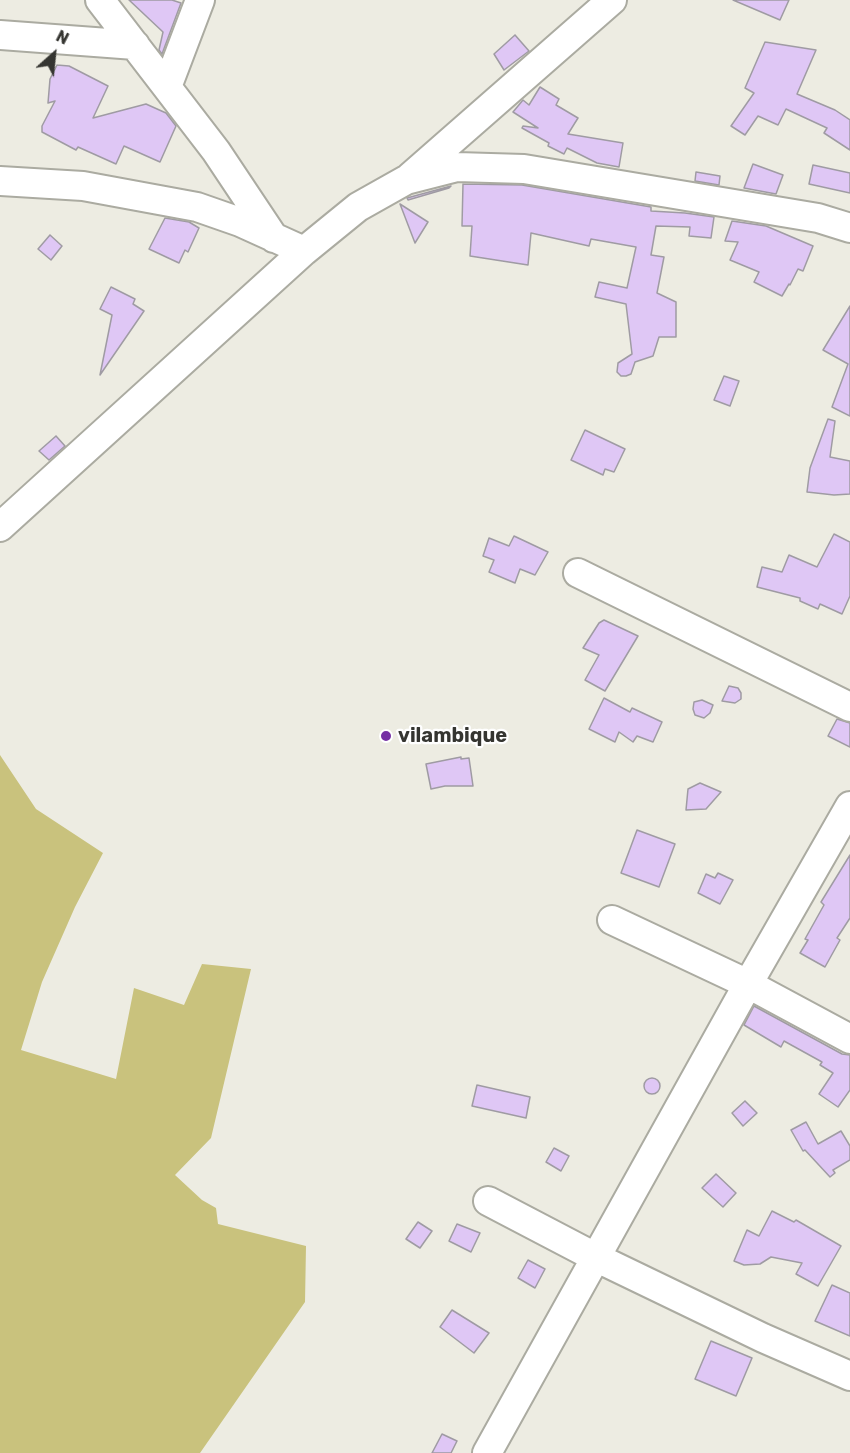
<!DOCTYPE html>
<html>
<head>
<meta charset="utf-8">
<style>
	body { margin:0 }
	#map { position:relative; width:850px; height:1453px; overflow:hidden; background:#edece2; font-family:Rubik,sans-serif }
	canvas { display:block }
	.north { position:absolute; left:24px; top:24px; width:60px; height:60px; -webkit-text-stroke:4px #fff; paint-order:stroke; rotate:27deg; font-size:16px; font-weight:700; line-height:24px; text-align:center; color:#353531 }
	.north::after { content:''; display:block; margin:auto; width:21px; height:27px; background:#353531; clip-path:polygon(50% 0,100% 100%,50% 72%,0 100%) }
</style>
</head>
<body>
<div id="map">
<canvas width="850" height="1453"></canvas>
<div class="north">N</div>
</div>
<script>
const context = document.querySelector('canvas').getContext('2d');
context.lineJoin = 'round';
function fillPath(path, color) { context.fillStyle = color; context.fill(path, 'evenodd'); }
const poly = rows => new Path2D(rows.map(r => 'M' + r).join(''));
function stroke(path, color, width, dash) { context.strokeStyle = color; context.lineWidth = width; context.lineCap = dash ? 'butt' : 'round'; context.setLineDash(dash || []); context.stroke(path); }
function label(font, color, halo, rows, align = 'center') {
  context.font = font + ' Rubik,sans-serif'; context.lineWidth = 4.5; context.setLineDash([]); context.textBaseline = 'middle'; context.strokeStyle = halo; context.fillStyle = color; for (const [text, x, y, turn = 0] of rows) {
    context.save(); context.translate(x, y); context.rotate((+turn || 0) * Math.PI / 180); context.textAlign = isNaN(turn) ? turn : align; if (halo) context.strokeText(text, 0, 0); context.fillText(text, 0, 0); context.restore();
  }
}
fillPath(poly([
	[0,755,36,809,103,853,75,907,42,982,21,1050,116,1079,134,988,184,1005,202,964,251,969,211,1138,175,1175,202,1200,216,1208,218,1224,306,1246,305,1302,200,1453,0,1453]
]), '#c9c27d');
const building = poly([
	[129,0,172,0,181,3,162,54,159,50,163,32,129,0],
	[733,0,789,0,780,20,733,0],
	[515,35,529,51,504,70,494,54,515,35],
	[765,42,816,50,797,94,835,110,850,120,850,150,824,133,827,128,786,109,778,125,758,116,745,135,731,126,754,93,745,88,765,42],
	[57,65,69,66,108,86,93,118,146,104,166,113,176,126,160,162,124,146,116,164,78,147,76,150,42,132,42,126,55,101,48,103,50,79,57,65],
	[540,87,559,99,556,105,578,118,568,134,623,143,619,167,597,163,567,148,564,154,548,146,549,143,522,128,523,126,538,128,513,112,523,100,529,105,540,87],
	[753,164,783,175,776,194,744,188,753,164],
	[813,165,850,173,850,193,809,184,813,165],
	[696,172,720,176,719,185,695,181,696,172],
	[463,184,522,185,651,207,651,211,685,213,714,217,711,238,689,236,690,227,656,226,651,255,664,257,657,293,676,302,676,337,659,337,653,356,635,362,631,374,626,376,621,376,617,372,618,363,632,354,626,304,595,297,599,282,627,288,636,247,591,239,589,246,531,233,528,265,470,256,472,226,462,226,463,184],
	[451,186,449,188,408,200,407,198,451,186],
	[400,204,428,222,415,243,400,204],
	[165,218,189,222,199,228,188,252,185,250,179,263,149,249,165,218],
	[732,221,766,226,813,246,803,271,798,269,790,285,789,284,782,296,754,282,759,272,730,260,738,242,725,241,732,221],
	[50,235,62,246,51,260,38,249,50,235],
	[111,287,135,299,133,304,144,311,100,375,112,315,100,309,111,287],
	[850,306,850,416,832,407,848,364,823,350,850,306],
	[724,376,739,381,730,406,714,400,724,376],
	[828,419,835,421,830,457,850,461,850,494,834,495,807,492,810,468,828,419],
	[585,430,625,449,614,472,605,469,603,475,571,460,585,430],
	[56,436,65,446,49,460,39,451,56,436],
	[834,534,850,542,850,596,842,614,820,604,818,609,800,601,800,598,757,587,762,567,782,572,789,555,817,567,834,534],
	[514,536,548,552,535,575,520,569,515,583,489,572,494,560,483,556,489,538,509,546,514,536],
	[604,620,638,636,605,691,585,680,599,655,583,648,599,623,604,620],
	[729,686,738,688,741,693,741,699,735,703,722,701,729,686],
	[604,698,630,712,632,708,662,722,653,742,637,736,633,742,619,732,615,742,589,729,604,698],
	[702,700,713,705,710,713,704,718,695,715,693,709,694,702,702,700],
	[837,719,850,723,850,747,828,736,837,719],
	[461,757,461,759,469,758,473,786,445,786,431,789,426,764,461,757],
	[700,783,721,792,706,809,686,810,688,789,700,783],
	[637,830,675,844,659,887,621,873,637,830],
	[850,855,850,918,837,938,840,940,825,967,800,953,808,940,805,939,824,905,821,902,850,855],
	[718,873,733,880,720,904,698,893,706,874,715,878,718,873],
	[754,1006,842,1054,850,1055,850,1090,838,1107,819,1094,833,1073,820,1065,822,1062,784,1041,781,1047,744,1025,754,1006],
	'644 1086a8 8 0 1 1 16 0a8 8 0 1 1-16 0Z',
	[477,1085,530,1097,526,1118,472,1106,477,1085],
	[745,1101,757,1113,743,1126,732,1113,745,1101],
	[806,1122,818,1144,841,1131,850,1146,850,1160,833,1170,835,1173,830,1177,805,1150,803,1151,791,1130,806,1122],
	[554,1148,569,1156,561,1171,546,1162,554,1148],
	[716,1174,736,1193,723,1207,702,1188,716,1174],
	[772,1211,794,1222,796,1220,841,1246,818,1286,796,1274,802,1263,771,1257,760,1264,744,1265,734,1261,747,1230,759,1236,772,1211],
	[418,1222,432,1231,420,1248,406,1239,418,1222],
	[457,1224,480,1233,471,1252,449,1241,457,1224],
	[528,1260,545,1269,535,1288,518,1278,528,1260],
	[832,1285,850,1293,850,1336,815,1321,832,1285],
	[452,1310,489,1333,474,1353,440,1327,452,1310],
	[711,1341,752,1358,736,1396,695,1379,711,1341],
	[442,1434,457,1441,451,1453,432,1453,442,1434]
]);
fillPath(building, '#dfc7f5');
stroke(building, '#9f9ba3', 1.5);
const minor = poly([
	[100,0,216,151,274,238],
	[0,35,135,45],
	[167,87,200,0],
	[410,177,612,0],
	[0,181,83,186,197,207,240,222,304,251],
	[0,527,304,251,358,207,406,180,457,167,524,169,818,218,850,228],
	[578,573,850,707],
	[612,920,748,984,850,1039],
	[488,1201,595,1257,763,1338,850,1376],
	[487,1453,748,984,850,806]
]);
stroke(minor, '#ababa1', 32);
stroke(minor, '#fff', 28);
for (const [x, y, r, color] of [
	[386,736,6,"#7530a4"]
]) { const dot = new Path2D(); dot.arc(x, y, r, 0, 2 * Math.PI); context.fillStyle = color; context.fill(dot); stroke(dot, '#fff', 2); }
label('bold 20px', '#353531', '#fff', [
	["vilambique",398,736]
], 'left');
</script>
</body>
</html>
